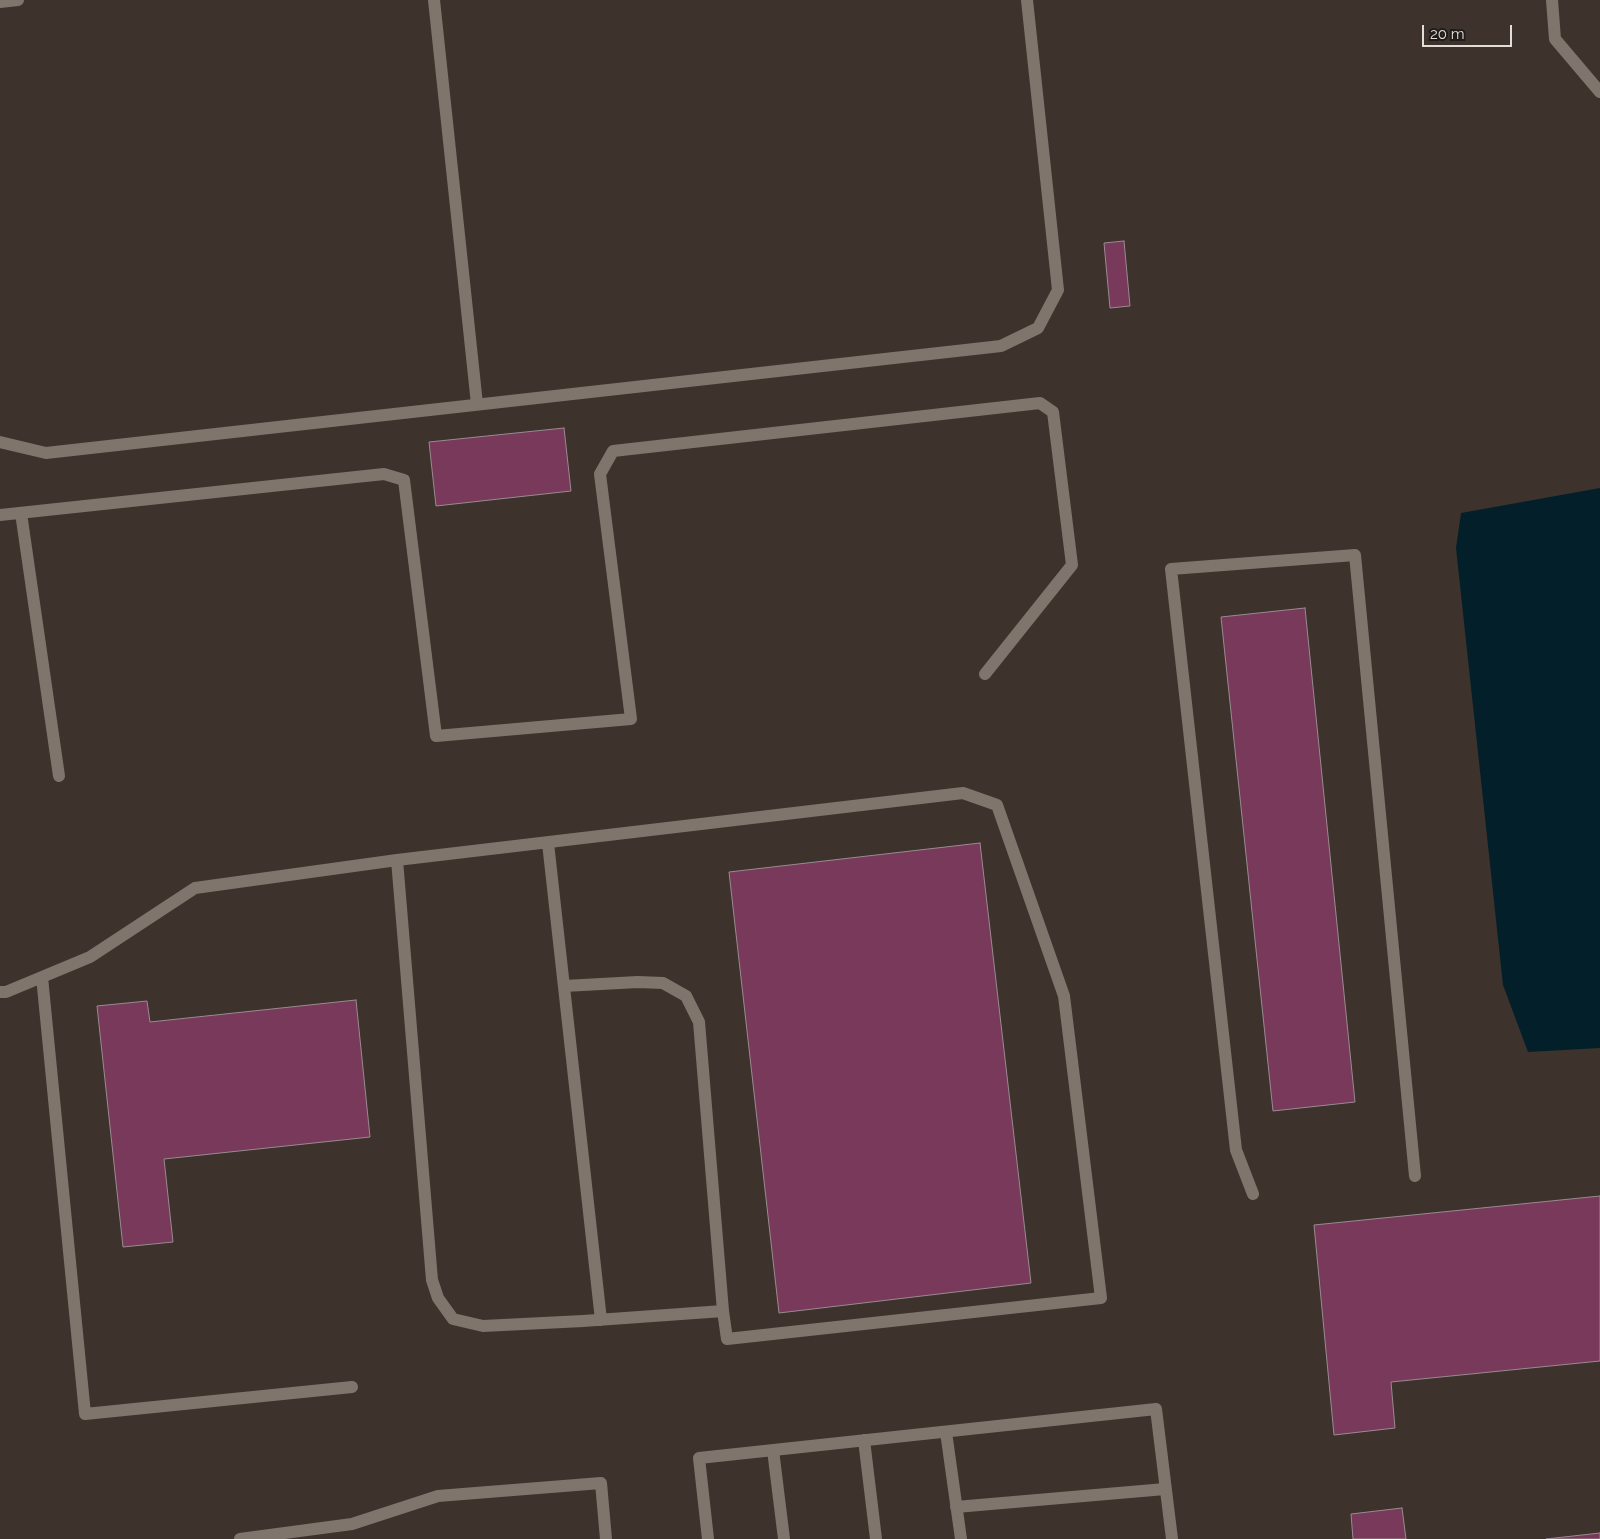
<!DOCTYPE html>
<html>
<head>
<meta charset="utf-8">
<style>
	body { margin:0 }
	#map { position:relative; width:1600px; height:1539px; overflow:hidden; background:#3d332c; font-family:Raleway,sans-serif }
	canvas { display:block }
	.scale { position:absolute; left:1422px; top:25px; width:90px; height:22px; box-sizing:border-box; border:2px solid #e3ddd8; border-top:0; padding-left:6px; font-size:15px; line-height:18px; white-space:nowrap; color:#e3ddd8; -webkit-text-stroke:4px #201c19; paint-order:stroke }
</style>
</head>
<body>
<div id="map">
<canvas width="1600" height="1539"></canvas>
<div class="scale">20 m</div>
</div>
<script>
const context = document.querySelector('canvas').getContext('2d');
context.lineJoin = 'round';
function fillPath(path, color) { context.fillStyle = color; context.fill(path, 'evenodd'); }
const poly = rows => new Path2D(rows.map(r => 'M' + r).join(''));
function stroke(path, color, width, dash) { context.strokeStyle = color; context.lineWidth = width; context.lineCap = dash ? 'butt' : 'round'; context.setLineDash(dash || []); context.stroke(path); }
fillPath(poly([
	[1600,488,1600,1048,1528,1052,1503,985,1456,548,1461,513]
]), '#03202a');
const building = poly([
	[1124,241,1130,306,1110,308,1104,243,1124,241],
	[564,428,571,491,436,506,429,442,564,428],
	[1305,608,1355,1102,1273,1111,1221,617,1305,608],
	[980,843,1031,1283,779,1313,729,872,980,843],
	[356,1000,370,1137,164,1159,173,1242,123,1247,97,1006,147,1001,150,1022,356,1000],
	[1600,1196,1600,1361,1391,1382,1395,1428,1334,1435,1314,1225,1600,1196],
	[1402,1508,1406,1539,1353,1539,1351,1514,1402,1508],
	[1600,1533,1600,1539,1546,1539,1600,1533]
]);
fillPath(building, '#78395b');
stroke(building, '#998b91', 1);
stroke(poly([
	[434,0,477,404],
	[1552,0,1555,39,1600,92],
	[0,2,18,0],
	[0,442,46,453,1001,346,1038,328,1058,290,1027,0],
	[21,513,59,776],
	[0,515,384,474,404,480,436,736,631,719,600,474,613,451,1040,403,1053,412,1072,565,985,674],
	[548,843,601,1320],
	[397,860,432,1280,438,1298,453,1319,483,1326,583,1321,723,1311],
	[42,977,85,1414,352,1387],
	[0,992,6,992,90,957,195,888,397,860,963,793,997,805,1064,996,1101,1298,727,1339,723,1311,699,1022,686,996,663,983,638,982,564,986],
	[1253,1194,1236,1150,1171,569,1355,555,1415,1176],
	[946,1432,961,1539],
	[864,1440,876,1539],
	[773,1450,784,1539],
	[956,1507,1165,1489],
	[240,1539,352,1524,438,1496,601,1483,606,1539],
	[708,1539,699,1458,1156,1409,1172,1539]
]), '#80756d', 12);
</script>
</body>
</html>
